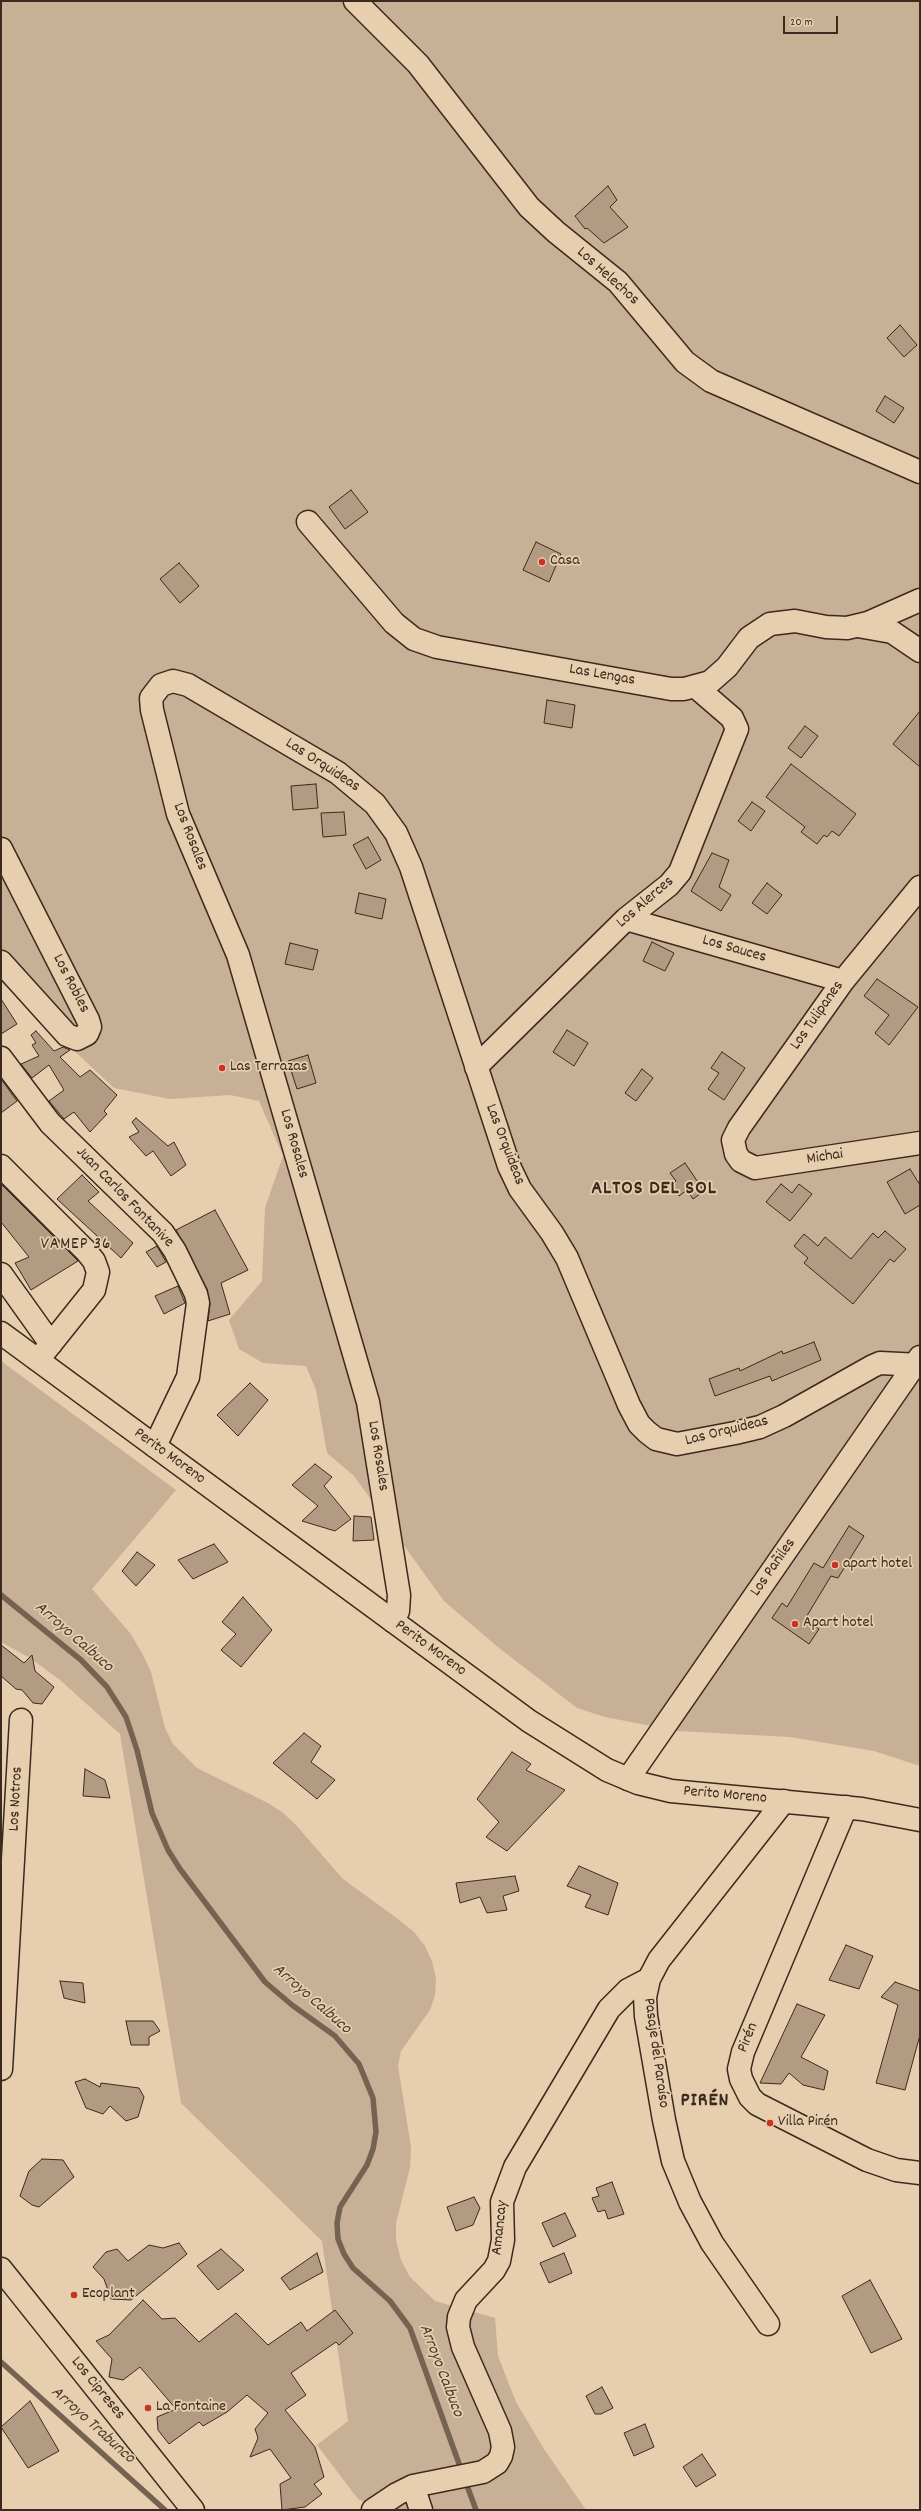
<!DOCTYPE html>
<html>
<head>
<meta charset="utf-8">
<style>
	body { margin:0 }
	#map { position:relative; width:921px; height:2511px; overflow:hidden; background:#e6ceaf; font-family:Dekko,sans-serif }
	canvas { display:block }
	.frame { position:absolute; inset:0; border:2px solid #3b2a1e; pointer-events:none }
	.scale { position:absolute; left:783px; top:16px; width:55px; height:18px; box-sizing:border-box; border:2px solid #3b2a1e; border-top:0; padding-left:5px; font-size:12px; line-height:14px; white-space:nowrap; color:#3b2a1e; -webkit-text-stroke:3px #e6ceaf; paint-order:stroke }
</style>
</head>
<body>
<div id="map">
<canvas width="921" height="2511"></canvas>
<div class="frame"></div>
<div class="scale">20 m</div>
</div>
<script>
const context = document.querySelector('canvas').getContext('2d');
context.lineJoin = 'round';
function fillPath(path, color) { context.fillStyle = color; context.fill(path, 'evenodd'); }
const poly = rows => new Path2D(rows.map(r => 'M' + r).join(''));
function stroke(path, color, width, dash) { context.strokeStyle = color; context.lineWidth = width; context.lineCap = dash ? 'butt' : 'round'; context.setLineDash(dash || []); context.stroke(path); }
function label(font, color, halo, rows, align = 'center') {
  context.font = font + ' Dekko,sans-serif'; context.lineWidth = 3.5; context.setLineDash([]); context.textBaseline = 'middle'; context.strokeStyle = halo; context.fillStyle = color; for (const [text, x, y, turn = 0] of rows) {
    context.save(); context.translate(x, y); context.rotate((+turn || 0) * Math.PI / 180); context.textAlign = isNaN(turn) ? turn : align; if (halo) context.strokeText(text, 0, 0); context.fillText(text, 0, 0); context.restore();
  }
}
fillPath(poly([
	[1,1,920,1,920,1766,874,1751,790,1737,677,1731,605,1717,577,1708,499,1648,444,1601,354,1476,327,1453,316,1390,306,1366,263,1363,239,1349,229,1320,262,1281,265,1208,283,1156,259,1101,230,1095,170,1099,114,1088,1,982],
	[1,1361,176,1490,92,1589,130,1633,142,1653,151,1672,165,1728,173,1744,197,1768,268,1803,282,1812,295,1824,343,1879,398,1919,414,1932,425,1946,432,1961,436,1979,435,1995,430,2010,401,2051,398,2066,411,2147,410,2167,396,2223,396,2240,401,2260,410,2277,435,2301,495,2318,498,2356,516,2402,544,2449,586,2510,382,2510,358,2499,317,2445,348,2421,322,2241,181,2103,120,1734,60,1680,30,1658,1,1642]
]), '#c7b095');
stroke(poly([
	[1,1595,81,1660,107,1687,126,1717,137,1750,152,1813,168,1850,180,1869,265,1982,292,2005,335,2036,359,2064,373,2098,376,2132,373,2149,367,2165,340,2207,337,2223,338,2239,344,2254,353,2268,390,2301,410,2328,462,2472],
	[1,2362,165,2510],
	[465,2480,476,2510]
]), '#756250', 5.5);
const building = poly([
	[608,186,617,200,610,207,628,227,604,243,587,228,585,229,575,216,608,186],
	[900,325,917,345,904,357,887,338,900,325],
	[885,396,904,408,894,423,876,411,885,396],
	[351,490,368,512,345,529,329,507,351,490],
	[536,542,561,554,549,582,523,570,536,542],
	[179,563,199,586,180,603,160,579,179,563],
	[547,700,575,705,572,728,544,723,547,700],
	[920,711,920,767,893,744,920,711],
	[805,726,818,736,801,758,788,748,805,726],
	[791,764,856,814,839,836,832,831,827,837,824,835,817,844,801,832,805,827,766,797,791,764],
	[316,784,318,808,293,810,291,786,316,784],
	[752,802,765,811,751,831,738,821,752,802],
	[344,812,346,835,323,837,321,813,344,812],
	[368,837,381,860,366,869,353,845,368,837],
	[712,853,729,860,719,887,731,895,721,911,691,891,712,853],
	[767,883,782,895,767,914,752,903,767,883],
	[359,893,386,899,382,919,355,913,359,893],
	[652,942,674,953,665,971,643,961,652,942],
	[290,943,318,950,313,970,285,964,290,943],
	[877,979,918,1007,889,1045,875,1033,889,1015,864,996,877,979],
	[1,999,17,1024,1,1034,1,999],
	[567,1030,588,1043,574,1066,553,1052,567,1030],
	[36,1031,54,1051,63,1047,70,1050,60,1057,80,1077,90,1070,117,1095,104,1111,107,1114,90,1132,74,1112,64,1119,49,1101,64,1090,49,1065,32,1078,21,1064,39,1056,32,1045,36,1043,31,1035,36,1031],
	[722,1052,745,1068,724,1100,708,1089,719,1073,711,1068,722,1052],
	[308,1055,316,1083,297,1089,288,1061,308,1055],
	[642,1069,653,1078,636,1101,625,1093,642,1069],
	[1,1079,17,1101,1,1113,1,1079],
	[136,1118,168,1146,174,1142,186,1165,171,1176,153,1151,146,1156,129,1137,139,1132,132,1122,136,1118],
	[685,1163,704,1191,693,1199,687,1190,679,1196,671,1184,676,1181,670,1173,685,1163],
	[910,1169,920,1185,920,1205,905,1214,887,1182,910,1169],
	[82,1175,99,1192,88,1201,133,1243,121,1258,57,1199,82,1175],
	[1,1184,78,1261,31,1290,15,1263,29,1257,1,1222,1,1184],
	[781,1184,792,1193,799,1184,812,1194,790,1221,766,1202,781,1184],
	[215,1210,248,1270,221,1283,230,1314,208,1321,210,1304,207,1289,176,1230,215,1210],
	[885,1231,906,1249,894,1262,890,1259,853,1304,804,1263,808,1258,794,1246,804,1234,818,1246,825,1237,851,1259,873,1233,878,1238,885,1231],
	[157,1246,166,1262,157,1267,146,1252,157,1246],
	[178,1286,185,1303,164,1314,155,1296,178,1286],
	[814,1342,821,1360,772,1381,770,1376,715,1396,709,1379,739,1368,740,1371,782,1351,783,1354,814,1342],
	[250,1383,268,1400,238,1436,217,1415,250,1383],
	[315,1464,332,1477,324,1486,351,1519,335,1531,302,1521,318,1506,292,1485,315,1464],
	[354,1516,371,1517,374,1540,353,1541,354,1516],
	[849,1526,864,1536,838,1578,831,1576,805,1619,819,1629,809,1644,772,1618,782,1603,787,1607,814,1563,823,1568,849,1526],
	[214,1544,228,1562,193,1579,178,1560,214,1544],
	[137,1552,155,1565,136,1586,122,1571,137,1552],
	[243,1597,272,1630,241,1667,221,1650,236,1634,222,1622,243,1597],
	[1,1645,24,1663,32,1655,35,1671,54,1687,42,1704,33,1703,22,1690,16,1689,1,1676,1,1645],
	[304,1733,321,1746,311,1762,335,1780,317,1799,273,1763,304,1733],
	[512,1752,531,1764,526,1770,565,1790,507,1851,486,1837,499,1822,477,1799,512,1752],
	[85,1769,105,1780,110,1798,83,1796,85,1769],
	[579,1866,618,1883,608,1915,585,1907,591,1895,567,1886,579,1866],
	[515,1876,519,1891,503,1896,507,1910,487,1913,480,1897,460,1903,456,1883,515,1876],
	[846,1945,873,1956,859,1989,829,1980,846,1945],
	[60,1981,83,1983,85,2003,64,1998,60,1981],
	[895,1982,920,1991,920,2035,905,2090,876,2083,898,2005,881,1997,895,1982],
	[797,2004,825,2015,801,2057,828,2071,824,2090,803,2085,789,2073,781,2084,760,2083,797,2004],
	[126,2021,153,2021,160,2031,149,2037,149,2045,131,2045,126,2021],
	[85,2079,100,2087,101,2083,139,2088,144,2097,138,2117,126,2121,110,2106,103,2114,86,2108,75,2082,85,2079],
	[42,2159,63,2160,74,2177,39,2207,32,2205,20,2196,29,2171,42,2159],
	[612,2182,624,2214,608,2219,605,2210,598,2212,592,2198,599,2196,596,2188,612,2182],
	[474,2197,480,2208,473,2225,456,2231,447,2207,474,2197],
	[565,2213,576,2236,553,2247,542,2223,565,2213],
	[179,2243,187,2254,131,2300,111,2299,104,2279,93,2267,106,2252,117,2249,128,2261,149,2245,163,2248,179,2243],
	[221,2249,244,2270,218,2290,197,2266,221,2249],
	[317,2253,323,2272,290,2290,281,2278,317,2253],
	[564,2253,572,2273,549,2283,540,2263,564,2253],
	[870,2280,902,2339,871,2353,842,2296,870,2280],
	[143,2300,162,2319,175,2318,199,2342,236,2313,268,2345,301,2322,307,2331,335,2310,353,2333,339,2345,336,2342,291,2373,306,2395,285,2410,315,2447,324,2477,314,2484,322,2494,305,2507,282,2510,280,2484,291,2478,270,2449,250,2457,258,2438,255,2429,268,2413,247,2395,227,2412,203,2426,199,2422,169,2444,158,2430,157,2417,176,2409,140,2367,123,2380,109,2377,112,2359,96,2341,109,2335,143,2300],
	[602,2387,613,2408,601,2414,595,2414,586,2396,602,2387],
	[30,2401,59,2451,28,2468,1,2427,30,2401],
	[645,2424,654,2447,634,2456,624,2433,645,2424],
	[702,2454,716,2475,696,2487,683,2467,702,2454]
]);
fillPath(building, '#b29b82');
stroke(building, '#3b2a1e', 1);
const minor = poly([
	[355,1,418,64,529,207,556,232,618,282,685,362,711,381,920,472],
	[308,522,394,623,414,639,437,647,671,689,684,689,710,682,727,667,749,638,770,624,795,621,826,627,847,628,868,623,920,600],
	[858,626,892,632,920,651],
	[1,849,88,1020,90,1027,87,1034,77,1039,67,1035,1,962],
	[920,887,843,981,739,1128,733,1140,736,1154,741,1161,755,1168,920,1143],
	[626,919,843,981],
	[1,1058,50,1123,163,1233,175,1251,196,1294,198,1303,188,1377,155,1446],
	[476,1067,626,919,669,885,680,872,737,729,732,718,696,687],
	[1,1166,86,1251,94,1261,98,1272,94,1290,38,1360],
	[1,1274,51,1344],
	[393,1621,398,1611,399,1595,368,1402,238,955,178,814,152,710,151,698,161,685,173,681,188,685,338,773,375,804,396,833,411,867,509,1166,520,1189,552,1233,567,1258,629,1405,639,1424,647,1432,656,1439,677,1444,735,1433,760,1427,784,1416,873,1366,880,1363,920,1365],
	[628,1779,920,1357],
	[846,1807,743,2052,739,2069,741,2079,750,2097,757,2104,867,2160,896,2170,920,2173],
	[1,2069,21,1720],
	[1,2269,193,2510],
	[768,2324,712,2243,690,2202,673,2161,664,2120,646,2016,645,1997,649,1979,659,1960,784,1801],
	[413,2486,421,2510],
	[373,2510,397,2494,413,2486,483,2472,497,2463,501,2456,503,2447,500,2431,463,2347,458,2327,459,2317,466,2300,494,2270,499,2261,503,2240,502,2202,515,2167,609,2009,628,1990,649,1979]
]);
const major = poly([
	[1,1333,529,1721,607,1770,638,1783,671,1791,862,1809,920,1820]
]);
stroke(minor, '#3b2a1e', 25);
stroke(major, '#3b2a1e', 25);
stroke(minor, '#e6ceaf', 22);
stroke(major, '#e6ceaf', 22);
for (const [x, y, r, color] of [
	[542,562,4,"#c8321e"],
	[222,1068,4,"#c8321e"],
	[835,1565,4,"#c8321e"],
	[795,1624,4,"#c8321e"],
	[770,2123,4,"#c8321e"],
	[74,2295,4,"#c8321e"],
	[148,2408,4,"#c8321e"]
]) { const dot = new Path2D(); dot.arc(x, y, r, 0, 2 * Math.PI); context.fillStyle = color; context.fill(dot); stroke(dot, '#e6ceaf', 1.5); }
label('16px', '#3b2a1e', '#e6ceaf', [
	["Los Helechos",607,277,42],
	["Las Lengas",602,676,10],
	["Las Orquideas",322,766,33],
	["Los Rosales",189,837,69],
	["Los Alerces",646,903,-41],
	["Los Sauces",734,950,16],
	["Los Robles",70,984,63],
	["Los Tulipanes",818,1016,-55],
	["Los Rosales",293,1144,74],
	["Las Orquideas",504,1145,69],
	["Michai",825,1158,-9],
	["Juan Carlos Fontanive",124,1198,46],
	["Las Orquideas",727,1432,-14],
	["Los Rosales",377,1456,81],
	["Perito Moreno",169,1457,36],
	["Los Pañiles",774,1568,-55],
	["Perito Moreno",430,1649,36],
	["Perito Moreno",725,1796,5],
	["Los Notros",17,1799,-87],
	["Pirén",749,2038,-68],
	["Pasaje del Paraíso",655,2053,82],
	["Amancay",501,2228,-84],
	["Los Cipreses",97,2389,51]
]);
label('16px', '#3b2a1e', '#e6ceaf', [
	["Casa",550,562],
	["Las Terrazas",230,1068],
	["apart hotel",843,1565],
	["Apart hotel",803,1624],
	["Villa Pirén",778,2123],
	["Ecoplant",82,2295],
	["La Fontaine",156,2408]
], 'left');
context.letterSpacing = '1px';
label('17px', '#3b2a1e', '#e6ceaf', [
	["VAMEP 36",76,1246]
]);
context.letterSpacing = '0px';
label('italic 17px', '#4e3d2f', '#e6ceaf', [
	["Arroyo Calbuco",73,1638,41],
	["Arroyo Calbuco",311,2000,41],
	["Arroyo Calbuco",440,2371,69],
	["Arroyo Trabunco",92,2426,42]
]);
context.letterSpacing = '1px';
label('bold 20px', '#3b2a1e', '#e6ceaf', [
	["ALTOS DEL SOL",654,1190],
	["PIRÉN",705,2102]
]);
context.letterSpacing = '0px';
</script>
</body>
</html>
